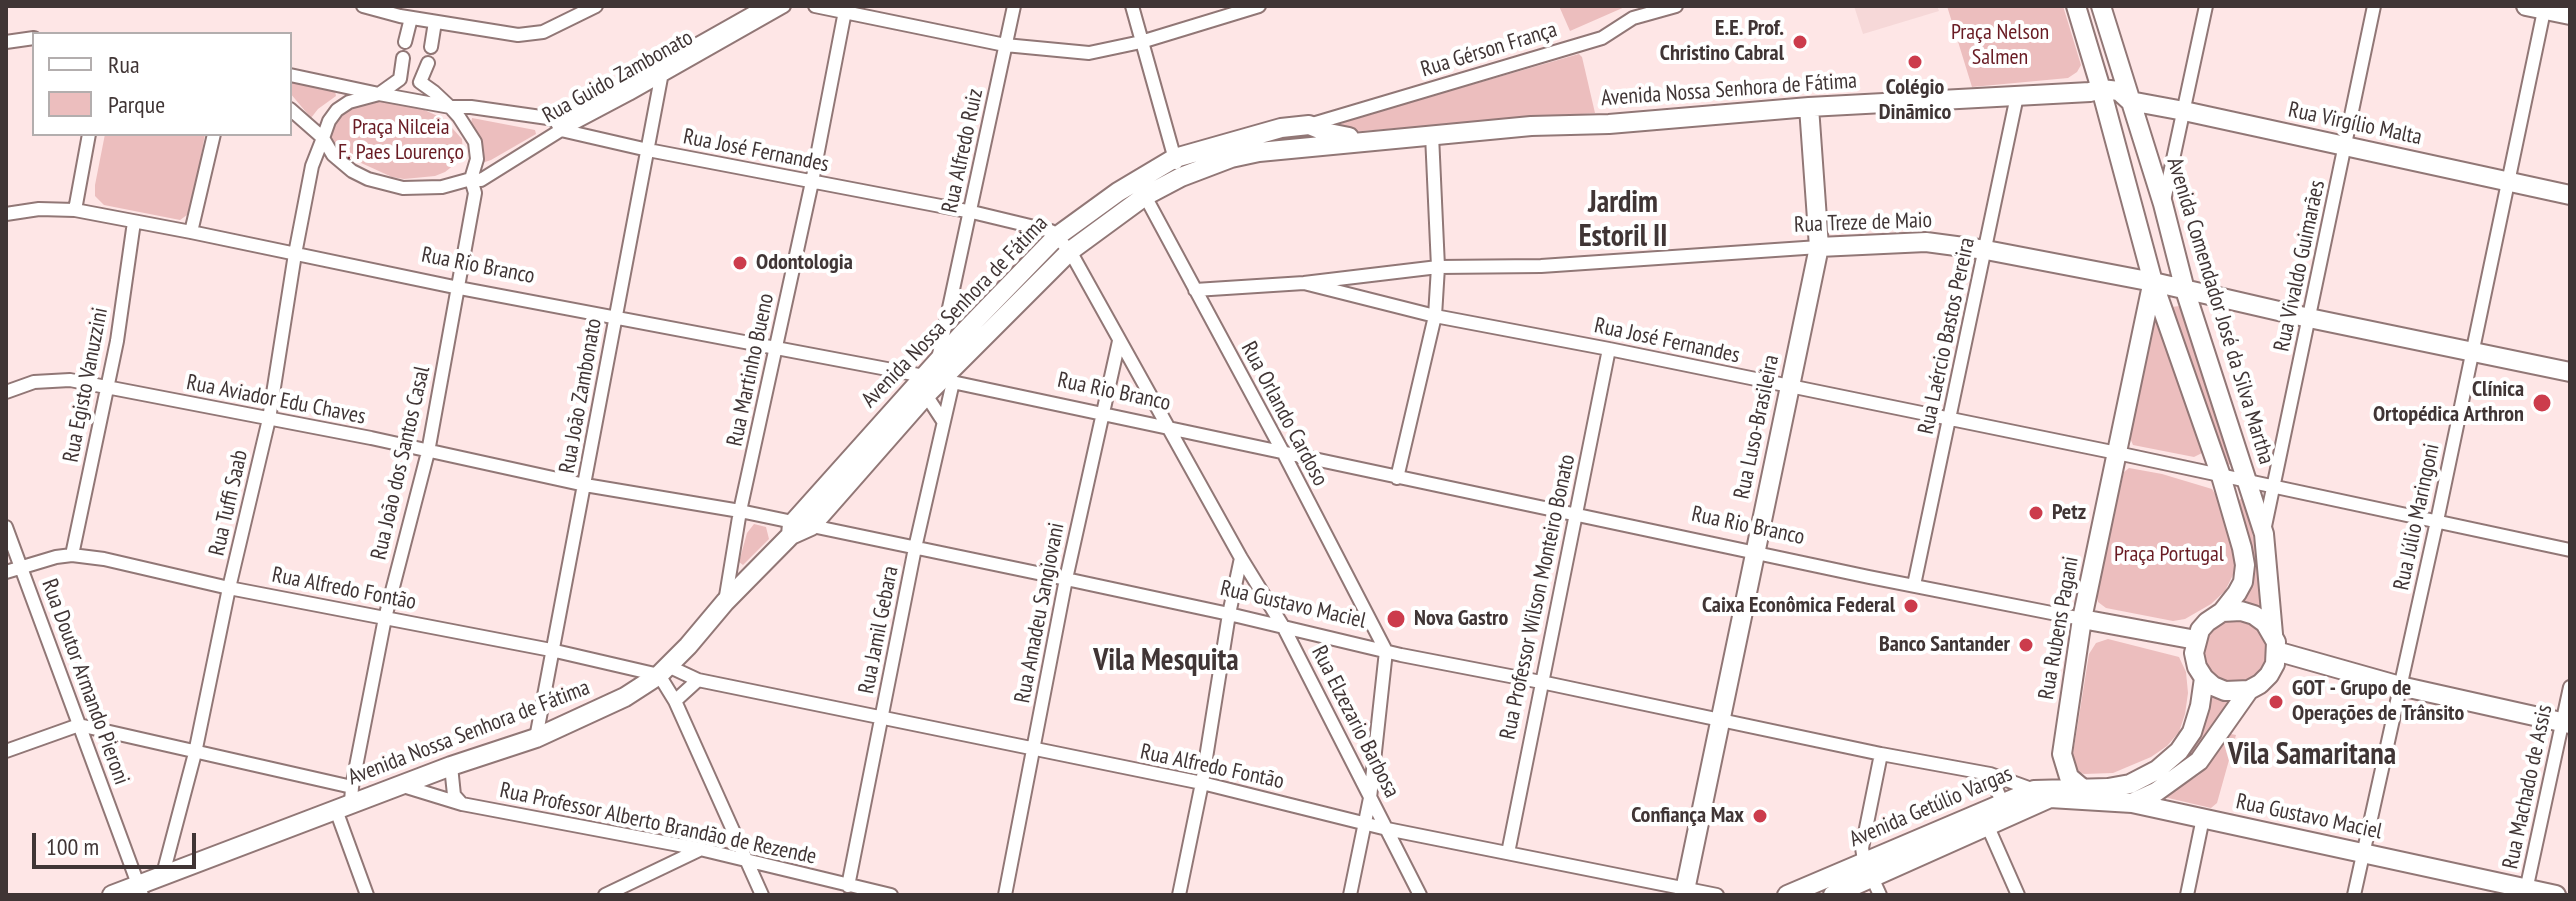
<!DOCTYPE html>
<html>
<head>
<meta charset="utf-8">
<style>
	body { margin:0 }
	#map { position:relative; width:2576px; height:901px; overflow:hidden; background:#fee6e6; font-family:"PT Sans Narrow",sans-serif }
	canvas { display:block }
	.frame { position:absolute; inset:0; border:8px solid #403535; pointer-events:none }
	.legend { position:absolute; left:32px; top:32px; width:260px; height:104px; box-sizing:border-box; background:#fff; border:2px solid #b3aeae; margin:0; padding:10px 14px; list-style:none; font-size:24px; color:#403535 }
	.legend li { display:flex; align-items:center; gap:16px; height:40px }
	.legend b { width:40px; border:2px solid #b3aeae }
	.scale { position:absolute; left:32px; top:833px; width:164px; height:36px; box-sizing:border-box; border:4px solid #403535; border-top:0; padding-left:10px; font-size:24px; line-height:28px; white-space:nowrap; color:#403535; -webkit-text-stroke:6px #fff; paint-order:stroke }
</style>
</head>
<body>
<div id="map">
<canvas width="2576" height="901"></canvas>
<div class="frame"></div>
<ul class="legend">
<li><b style="height:10px;background:#fff"></b>Rua</li>
<li><b style="height:22px;background:#ecbebe"></b>Parque</li>
</ul>
<div class="scale">100 m</div>
</div>
<script>
const context = document.querySelector('canvas').getContext('2d');
context.lineJoin = 'round';
function fillPath(path, color) { context.fillStyle = color; context.fill(path, 'evenodd'); }
const poly = rows => new Path2D(rows.map(r => 'M' + r).join(''));
function stroke(path, color, width, dash) { context.strokeStyle = color; context.lineWidth = width; context.lineCap = dash ? 'butt' : 'round'; context.setLineDash(dash || []); context.stroke(path); }
function label(font, color, halo, rows, align = 'center') {
  context.font = font + ' "PT Sans Narrow",sans-serif'; context.lineWidth = 8; context.setLineDash([]); context.textBaseline = 'middle'; context.strokeStyle = halo; context.fillStyle = color; for (const [text, x, y, turn = 0] of rows) {
    context.save(); context.translate(x, y); context.rotate((+turn || 0) * Math.PI / 180); context.textAlign = isNaN(turn) ? turn : align; if (halo) context.strokeText(text, 0, 0); context.fillText(text, 0, 0); context.restore();
  }
}
fillPath(poly([
	[1854,6,1937,6,1939,11,1863,34]
]), '#f6d8d8');
fillPath(poly([
	[1559,6,1627,6,1570,31],
	[1947,6,2063,6,2081,65,2077,72,2068,78,1972,87],
	[1579,54,1582,57,1595,113,1349,132,1338,126,1348,120],
	[290,82,335,91,336,96,318,109,311,118,290,93],
	[378,100,418,107,444,119,462,139,463,153,459,161,445,172,435,176,404,179,392,177,359,162,334,146,328,133,331,122,348,106],
	[472,118,535,130,536,134,491,160,482,163,478,136,471,124],
	[105,134,205,134,192,206,187,215,180,220,104,205,95,196,95,185],
	[2180,306,2233,460,2231,464,2225,466,2171,307],
	[2158,316,2203,447,2202,453,2194,457,2133,445,2130,438,2153,322],
	[2129,468,2162,474,2212,489,2220,502,2235,556,2234,573,2225,591,2211,604,2185,619,2173,621,2106,608,2098,602,2096,591,2124,472],
	[2244,497,2263,581,2264,602,2261,608,2241,599,2251,550,2239,500],
	[754,524,766,527,769,539,743,565,739,562,747,533],
	'2202 650a33 33 0 1 1 66 0a33 33 0 1 1-66 0Z',
	[2108,639,2179,657,2186,672,2188,693,2185,714,2179,732,2167,746,2151,757,2113,773,2084,774,2073,770,2071,766,2089,654,2096,643],
	[2209,693,2230,700,2230,704,2200,747,2185,761,2152,787,2144,787],
	[2231,734,2236,735,2217,803,2211,808,2164,797,2199,775]
]), '#ecbebe');
const street = poly([
	[363,6,400,16,518,35,543,32,596,6],
	[815,6,1005,45,1089,53,1141,42,1259,6],
	[1132,6,1176,163],
	[6,42,34,38],
	[405,42,411,18],
	[431,47,435,22],
	[428,63,420,82,434,92,450,107,459,117,475,142,477,159,471,179,442,187,403,188,368,179,352,171,333,155,323,138,329,121,337,110,349,102,379,94,450,107,471,107,548,118,556,121,561,130,648,150,972,212,1051,231,1070,251,1241,558,1284,628,1420,895],
	[290,75,379,94,400,79,403,58],
	[556,121,625,85,765,6],
	[1309,125,1602,38,1633,18,1676,6],
	[1145,196,1284,454,1386,651,1370,798,1350,895],
	[2164,201,2206,6],
	[75,210,89,134],
	[6,214,39,209,75,210,191,232,459,288,924,376,1869,577,2082,619],
	[191,232,214,134],
	[1304,283,1435,316,1609,349,2117,453,2570,550],
	[1195,290,1304,283,1438,267,1541,266,1819,247],
	[938,359,1014,6],
	[6,392,34,382,70,380,371,438,585,485,740,511,1066,579,1229,614,1401,655,1541,682,1881,754,1990,774,2034,790],
	[926,395,943,421],
	[1397,478,1435,316,1438,267,1432,135],
	[6,527,142,895],
	[2264,531,2374,6],
	[72,555,117,341,134,222],
	[6,572,56,557,72,555,104,559,229,588,551,650,659,675,675,701,762,895],
	[1914,585,2017,96],
	[725,602,740,511,812,182,846,6],
	[668,666,698,680,1202,783,1387,829,1717,895],
	[675,701,698,680],
	[536,738,664,62],
	[6,751,79,725,352,787],
	[1990,774,2002,802],
	[400,785,462,804,454,795,451,766],
	[351,803,352,787,385,618,428,452,475,193,471,179,481,180,561,130,629,94,784,6],
	[462,804,700,849,891,895],
	[336,810,367,895],
	[1988,827,2018,895],
	[1508,853,1609,349],
	[163,874,195,753,229,588,269,419,295,254,312,166,323,138,290,109],
	[848,886,915,548,953,382],
	[605,895,699,850],
	[1005,895,1066,579,1119,341],
	[1179,895,1202,783,1229,614,1241,558],
	[1880,895,1864,860,1862,848,1881,754],
	[2187,895,2203,818],
	[2354,895,2437,521,2545,6],
	[2525,895,2570,687]
]);
const secondary = poly([
	[2076,6,2101,89,2153,282,2221,476,2242,548,2245,565,2243,582,2237,593,2222,612,2207,622,2200,630,2194,653,2197,667,2204,678,2213,686,2225,691,2249,690,2260,684,2269,675,2275,664,2276,642,2265,623,2254,615,2241,611,2222,612],
	[2101,6,2163,204,2185,290,2264,534,2273,634],
	[2526,6,2570,15],
	[2130,101,2184,111,2570,195],
	[1819,247,1926,242,1986,250,2153,282,2309,318,2570,372],
	[791,535,792,524,963,333,1056,237,1118,192,1175,158,1281,128,1309,125,1329,133,1349,137],
	[2082,619,2196,640],
	[2276,651,2400,686,2570,724],
	[2082,788,2069,777,2062,754,2082,619,2152,285],
	[2132,803,2156,792,2199,761,2249,690],
	[112,895,451,766,536,738,625,697,659,675,688,646,725,602,791,535,811,526,926,395,1070,251,1145,196,1181,177,1231,158,1259,152,1531,126,1609,124,1809,107,2090,92,2101,89,2119,91,2130,101],
	[1684,895,1819,247,1809,107],
	[1787,895,2034,790,2108,788,2130,784,2157,770,2179,751,2192,732,2200,706,2204,678],
	[1833,895,2050,798,2132,803,2556,895]
]);
stroke(street, '#917776', 16);
stroke(secondary, '#917776', 22);
stroke(street, '#fff', 12);
stroke(secondary, '#fff', 18);
for (const [x, y, r, color] of [
	[1800,42,8,"#cc3c4c"],
	[1915,62,8,"#cc3c4c"],
	[740,263,8,"#cc3c4c"],
	[2542,403,10,"#cc3c4c"],
	[2036,513,8,"#cc3c4c"],
	[1911,606,8,"#cc3c4c"],
	[1396,619,10,"#cc3c4c"],
	[2026,645,8,"#cc3c4c"],
	[2276,702,8,"#cc3c4c"],
	[1760,816,8,"#cc3c4c"]
]) { const dot = new Path2D(); dot.arc(x, y, r, 0, 2 * Math.PI); context.fillStyle = color; context.fill(dot); stroke(dot, '#fff', 3); }
label('bold 22px', '#403535', '#fff', [
	["E.E. Prof.",1784,29],
	["Christino Cabral",1784,54],
	["Colégio",1915,88,"center"],
	["Dinãmico",1915,113,"center"],
	["Odontologia",756,263,"left"],
	["Clínica",2524,390],
	["Ortopédica Arthron",2524,415],
	["Petz",2052,513,"left"],
	["Caixa Econômica Federal",1895,606],
	["Nova Gastro",1414,619,"left"],
	["Banco Santander",2010,645],
	["GOT - Grupo de",2292,689,"left"],
	["Operações de Trânsito",2292,714,"left"],
	["Confiança Max",1744,816]
], 'right');
label('22px', '#691b23', '#fff', [
	["Praça Nelson",2000,33],
	["Salmen",2000,58],
	["Praça Nilceia",401,128],
	["F. Paes Lourenço",401,153],
	["Praça Portugal",2169,555]
]);
label('22px', '#403535', '#fff', [
	["Rua Gérson França",1489,50,-17],
	["Rua Guido Zambonato",618,77,-29],
	["Avenida Nossa Senhora de Fátima",1729,90,-4],
	["Rua Virgílio Malta",2355,124,12],
	["Rua José Fernandes",756,151,11],
	["Rua Alfredo Ruiz",963,151,-78],
	["Rua Treze de Maio",1863,223,-2],
	["Rua Rio Branco",478,266,11],
	["Rua Vivaldo Guimarães",2300,266,-78],
	["Avenida Comendador José da Silva Martha",2220,311,73],
	["Avenida Nossa Senhora de Fátima",955,312,-46],
	["Rua Laércio Bastos Pereira",1947,336,-78],
	["Rua José Fernandes",1667,341,12],
	["Rua Martinho Bueno",751,370,-78],
	["Rua Egisto Vanuzzini",86,385,-79],
	["Rua Rio Branco",1114,392,12],
	["Rua João Zambonato",581,396,-80],
	["Rua Aviador Edu Chaves",276,400,11],
	["Rua Orlando Cardoso",1284,414,62],
	["Rua Luso-Brasileira",1757,427,-78],
	["Rua João dos Santos Casal",401,463,-77],
	["Rua Tuffi Saab",229,503,-77],
	["Rua Júlio Maringoni",2417,517,-78],
	["Rua Rio Branco",1748,526,12],
	["Rua Alfredo Fontão",344,589,11],
	["Rua Professor Wilson Monteiro Bonato",1538,597,-78],
	["Rua Gustavo Maciel",1293,605,13],
	["Rua Amadeu Sangiovani",1040,613,-79],
	["Rua Rubens Pagani",2059,628,-80],
	["Rua Jamil Gebara",879,630,-79],
	["Rua Doutor Armando Pieroni",85,682,70],
	["Rua Elzezario Barbosa",1355,722,63],
	["Avenida Nossa Senhora de Fátima",469,733,-21],
	["Rua Alfredo Fontão",1212,767,12],
	["Rua Machado de Assis",2528,787,-78],
	["Avenida Getúlio Vargas",1931,807,-23],
	["Rua Gustavo Maciel",2309,817,12],
	["Rua Professor Alberto Brandão de Rezende",658,824,12]
]);
label('bold 30px', '#403535', '#fff', [
	["Jardim",1623,203],
	["Estoril II",1623,237],
	["Vila Mesquita",1166,661],
	["Vila Samaritana",2312,755]
]);
</script>
</body>
</html>
